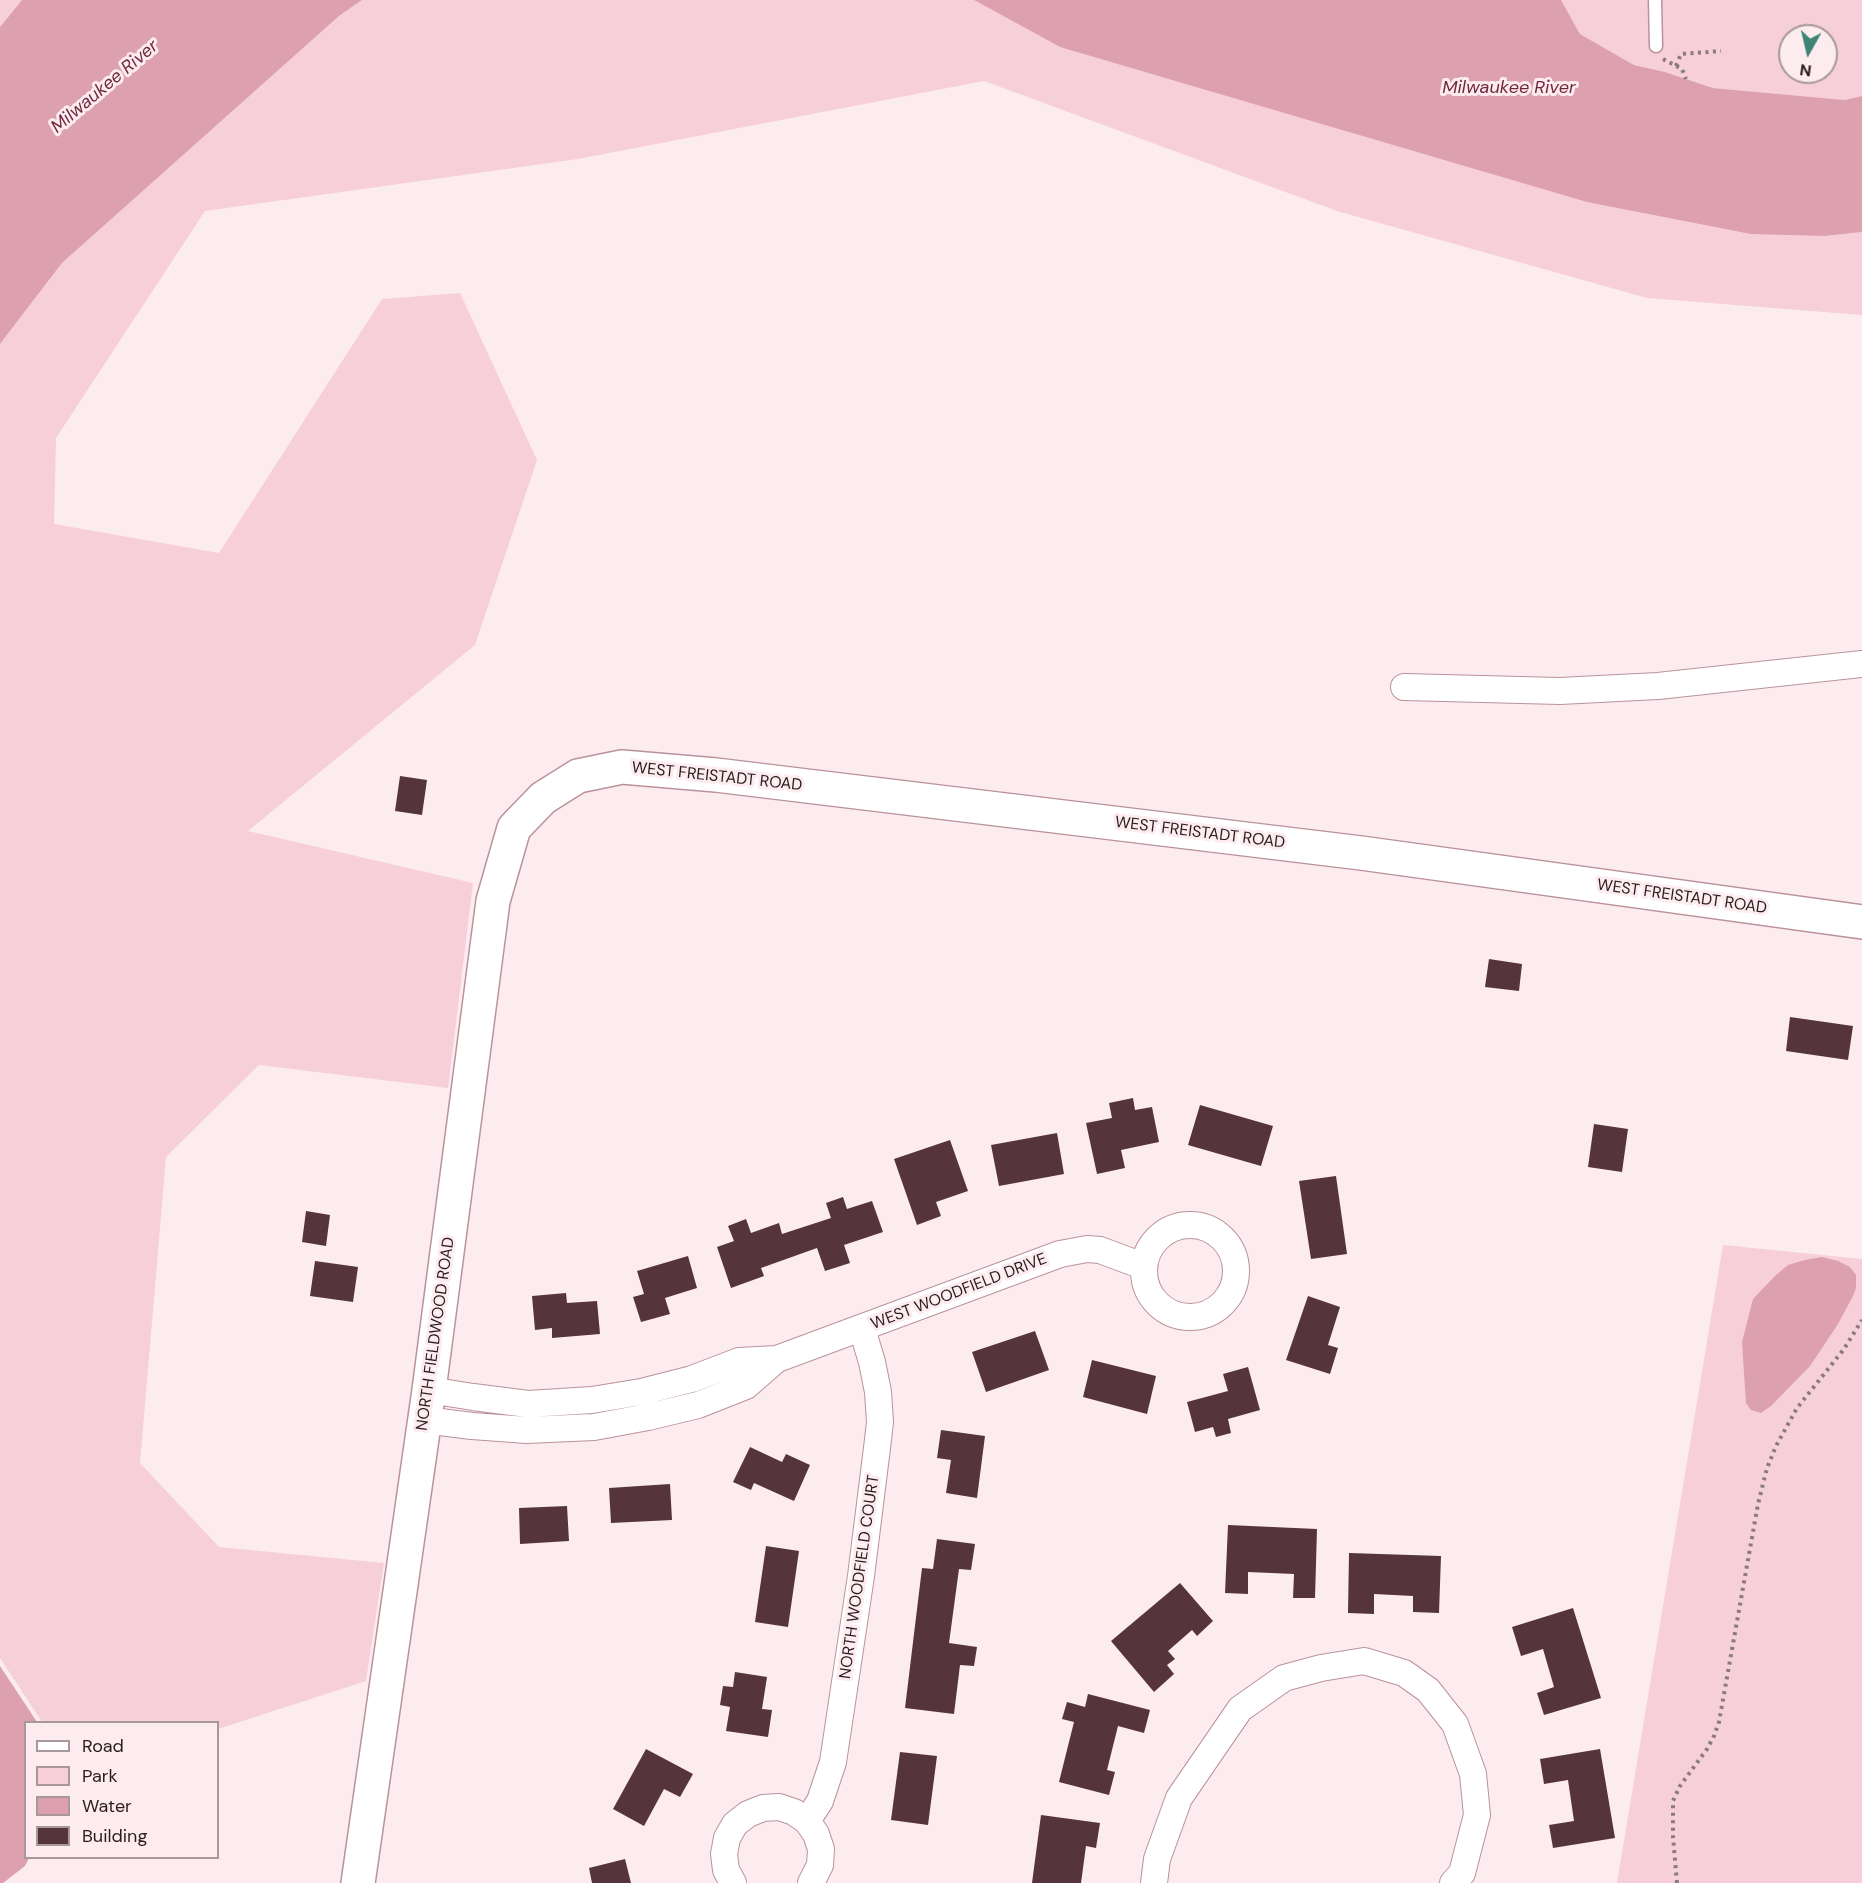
<!DOCTYPE html>
<html>
<head>
<meta charset="utf-8">
<style>
	body { margin:0 }
	#map { position:relative; width:1862px; height:1883px; overflow:hidden; background:#fdecef; font-family:"DM Sans",sans-serif }
	canvas { display:block }
	.legend { position:absolute; left:24px; top:1721px; width:195px; height:138px; box-sizing:border-box; background:#fdecef; border:2px solid #a8989b; margin:0; padding:8px 10px; list-style:none; font-size:18px; color:#291a1e }
	.legend li { display:flex; align-items:center; gap:12px; height:30px }
	.legend b { width:30px; border:2px solid #a8989b }
	.north { position:absolute; left:1778px; top:24px; width:60px; height:60px; box-sizing:border-box; background:#fdecef; border:2px solid #a8989b; border-radius:50%; rotate:188deg; font-size:16px; font-weight:700; line-height:24px; text-align:center; color:#291a1e }
	.north::after { content:''; display:block; margin:auto; width:21px; height:27px; background:#3f8377; clip-path:polygon(50% 0,100% 100%,50% 72%,0 100%) }
</style>
</head>
<body>
<div id="map">
<canvas width="1862" height="1883"></canvas>
<ul class="legend">
<li><b style="height:8px;background:#fff"></b>Road</li>
<li><b style="height:16px;background:#f7cfd8"></b>Park</li>
<li><b style="height:16px;background:#dca0af"></b>Water</li>
<li><b style="height:16px;background:#56343d"></b>Building</li>
</ul>
<div class="north">N</div>
</div>
<script>
const context = document.querySelector('canvas').getContext('2d');
context.lineJoin = 'round';
function fillPath(path, color) { context.fillStyle = color; context.fill(path, 'evenodd'); }
const poly = rows => new Path2D(rows.map(r => 'M' + r).join(''));
function stroke(path, color, width, dash) { context.strokeStyle = color; context.lineWidth = width; context.lineCap = dash ? 'butt' : 'round'; context.setLineDash(dash || []); context.stroke(path); }
function label(font, color, halo, rows, align = 'center') {
  context.font = font + ' "DM Sans",sans-serif'; context.lineWidth = 6; context.setLineDash([]); context.textBaseline = 'middle'; context.strokeStyle = halo; context.fillStyle = color; for (const [text, x, y, turn = 0] of rows) {
    context.save(); context.translate(x, y); context.rotate((+turn || 0) * Math.PI / 180); context.textAlign = isNaN(turn) ? turn : align; if (halo) context.strokeText(text, 0, 0); context.fillText(text, 0, 0); context.restore();
  }
}
fillPath(poly([
	[0,0,22,0,0,27],
	[362,0,974,0,1060,47,1825,236,1862,232,1862,315,1647,298,1337,211,984,81,578,159,205,211,56,438,54,524,219,553,382,299,460,293,537,460,475,645,248,831,473,883,448,1088,259,1065,166,1157,140,1463,219,1547,384,1563,366,1681,218,1729,218,1722,42,1722,0,1658,0,344,62,263,339,16],
	[1561,0,1862,0,1862,96,1845,100,1713,88,1665,72,1634,65,1580,34],
	[1790,36,1826,36,1826,72,1790,72],
	[1723,1245,1862,1259,1862,1883,1617,1883]
]), '#f7cfd8');
fillPath(poly([
	[22,0,362,0,339,16,62,263,0,344,0,27],
	[974,0,1561,0,1580,34,1634,65,1665,72,1713,88,1845,100,1862,96,1862,232,1825,236,1751,234,1587,202,1060,47],
	[1822,1257,1838,1261,1850,1267,1856,1275,1856,1288,1853,1296,1838,1324,1810,1366,1771,1406,1761,1413,1751,1410,1746,1403,1742,1342,1753,1299,1775,1276,1788,1265,1805,1260],
	[0,1666,37,1722,26,1722,26,1858,29,1858,25,1866,3,1883,0,1883]
]), '#dca0af');
fillPath(poly([
	[400,776,427,780,422,815,395,811],
	[1489,959,1522,964,1519,991,1485,987],
	[1790,1017,1853,1026,1848,1060,1786,1051],
	[1133,1098,1135,1110,1152,1107,1159,1142,1121,1150,1125,1168,1097,1174,1086,1123,1112,1118,1109,1103],
	[1200,1105,1273,1126,1261,1166,1188,1145],
	[1594,1124,1628,1129,1622,1172,1588,1167],
	[1057,1133,1064,1174,999,1186,991,1145],
	[950,1140,968,1191,936,1202,941,1216,917,1225,894,1159],
	[1336,1176,1347,1254,1311,1259,1299,1181],
	[843,1197,847,1209,872,1201,883,1232,844,1245,850,1263,825,1271,817,1248,761,1268,764,1276,731,1288,717,1247,734,1241,728,1226,746,1219,751,1233,779,1223,782,1234,831,1218,826,1203],
	[306,1211,330,1215,326,1246,302,1242],
	[688,1256,697,1288,665,1298,670,1314,641,1322,633,1297,644,1294,637,1271],
	[315,1261,358,1267,353,1302,310,1296],
	[566,1293,567,1303,597,1301,600,1334,552,1338,552,1328,535,1330,532,1296],
	[1308,1296,1340,1307,1328,1345,1338,1348,1330,1374,1286,1360],
	[1035,1331,1049,1370,986,1392,972,1352],
	[1092,1360,1156,1376,1147,1414,1083,1397],
	[1248,1367,1260,1410,1228,1419,1231,1433,1216,1437,1213,1427,1195,1432,1187,1402,1228,1391,1223,1374],
	[941,1430,985,1436,977,1498,946,1493,951,1460,937,1458],
	[750,1447,782,1462,786,1454,810,1465,794,1501,754,1483,751,1490,733,1482],
	[670,1484,672,1520,611,1523,609,1488],
	[567,1506,569,1541,520,1544,519,1508],
	[1228,1525,1317,1529,1315,1598,1293,1598,1294,1574,1248,1572,1248,1594,1225,1593],
	[937,1539,975,1544,971,1570,959,1569,949,1643,977,1647,974,1666,960,1665,954,1714,905,1708,922,1568,933,1569],
	[766,1546,799,1551,788,1627,755,1622],
	[1349,1553,1441,1556,1439,1613,1413,1612,1413,1596,1374,1594,1374,1614,1348,1613],
	[1180,1583,1213,1621,1197,1636,1192,1630,1168,1651,1175,1659,1167,1665,1174,1674,1154,1692,1111,1641],
	[1573,1608,1601,1698,1544,1715,1537,1693,1554,1687,1543,1649,1521,1656,1512,1627],
	[735,1672,767,1677,762,1709,772,1710,768,1737,726,1731,730,1707,720,1705,723,1686,733,1687],
	[1088,1694,1150,1710,1144,1733,1118,1726,1107,1770,1115,1772,1109,1795,1059,1782,1074,1722,1062,1719,1067,1702,1085,1707],
	[646,1749,693,1774,680,1797,664,1789,644,1826,613,1809],
	[1600,1749,1615,1838,1553,1848,1549,1825,1574,1821,1568,1780,1544,1784,1540,1759],
	[900,1752,937,1756,928,1825,891,1820],
	[1041,1815,1100,1823,1096,1848,1086,1846,1081,1883,1032,1883],
	[625,1859,631,1883,592,1883,589,1868]
]), '#56343d');
const lane = poly([
	[1655,0,1656,46]
]);
const street = poly([
	[1404,687,1560,691,1658,686,1862,664],
	'1144 1271a46 46 0 1 1 92 0a46 46 0 1 1-92 0Z',
	[429,1390,473,1397,528,1404,592,1400,641,1392,692,1379,739,1361,777,1359,1060,1254,1087,1249,1100,1250,1143,1266],
	[424,1420,472,1426,527,1430,594,1427,648,1417,698,1405,746,1386,777,1359],
	[807,1821,820,1801,833,1762,861,1576,877,1448,880,1422,878,1392,872,1362,862,1329],
	[733,1883,726,1870,724,1854,727,1838,735,1824,748,1814,763,1808,779,1807,794,1812,807,1821,816,1834,821,1849,820,1865,811,1883],
	[1154,1883,1157,1859,1179,1798,1240,1709,1284,1678,1321,1668,1364,1661,1404,1673,1428,1690,1455,1724,1473,1774,1477,1815,1462,1873,1453,1883]
]);
const secondary = poly([
	[358,1883,429,1390,493,901,514,828,543,798,578,776,622,767,716,775,1361,853,1862,922]
]);
stroke(lane, '#ba929b', 15);
stroke(street, '#ba929b', 28);
stroke(secondary, '#ba929b', 36);
stroke(poly([
	[1663,59,1682,69,1686,79],
	[1676,66,1681,54,1721,51],
	[1677,1883,1673,1837,1673,1801,1680,1786,1707,1749,1714,1736,1719,1722,1758,1504,1767,1468,1776,1446,1797,1408,1844,1349,1862,1320]
]), '#8a7a7e', 4, [3, 4.5]);
stroke(lane, '#fff', 12);
stroke(street, '#fff', 26);
stroke(secondary, '#fff', 33);
label('16px', '#291a1e', '#fdecef', [
	["WEST FREISTADT ROAD",717,777,6],
	["WEST FREISTADT ROAD",1200,833,7],
	["WEST FREISTADT ROAD",1682,897,8],
	["WEST WOODFIELD DRIVE",959,1292,-21],
	["NORTH FIELDWOOD ROAD",436,1334,-82],
	["NORTH WOODFIELD COURT",860,1577,-82]
]);
label('italic 18px', '#702840', '#fdecef', [
	["Milwaukee River",105,87,-40],
	["Milwaukee River",1509,88]
]);
</script>
</body>
</html>
